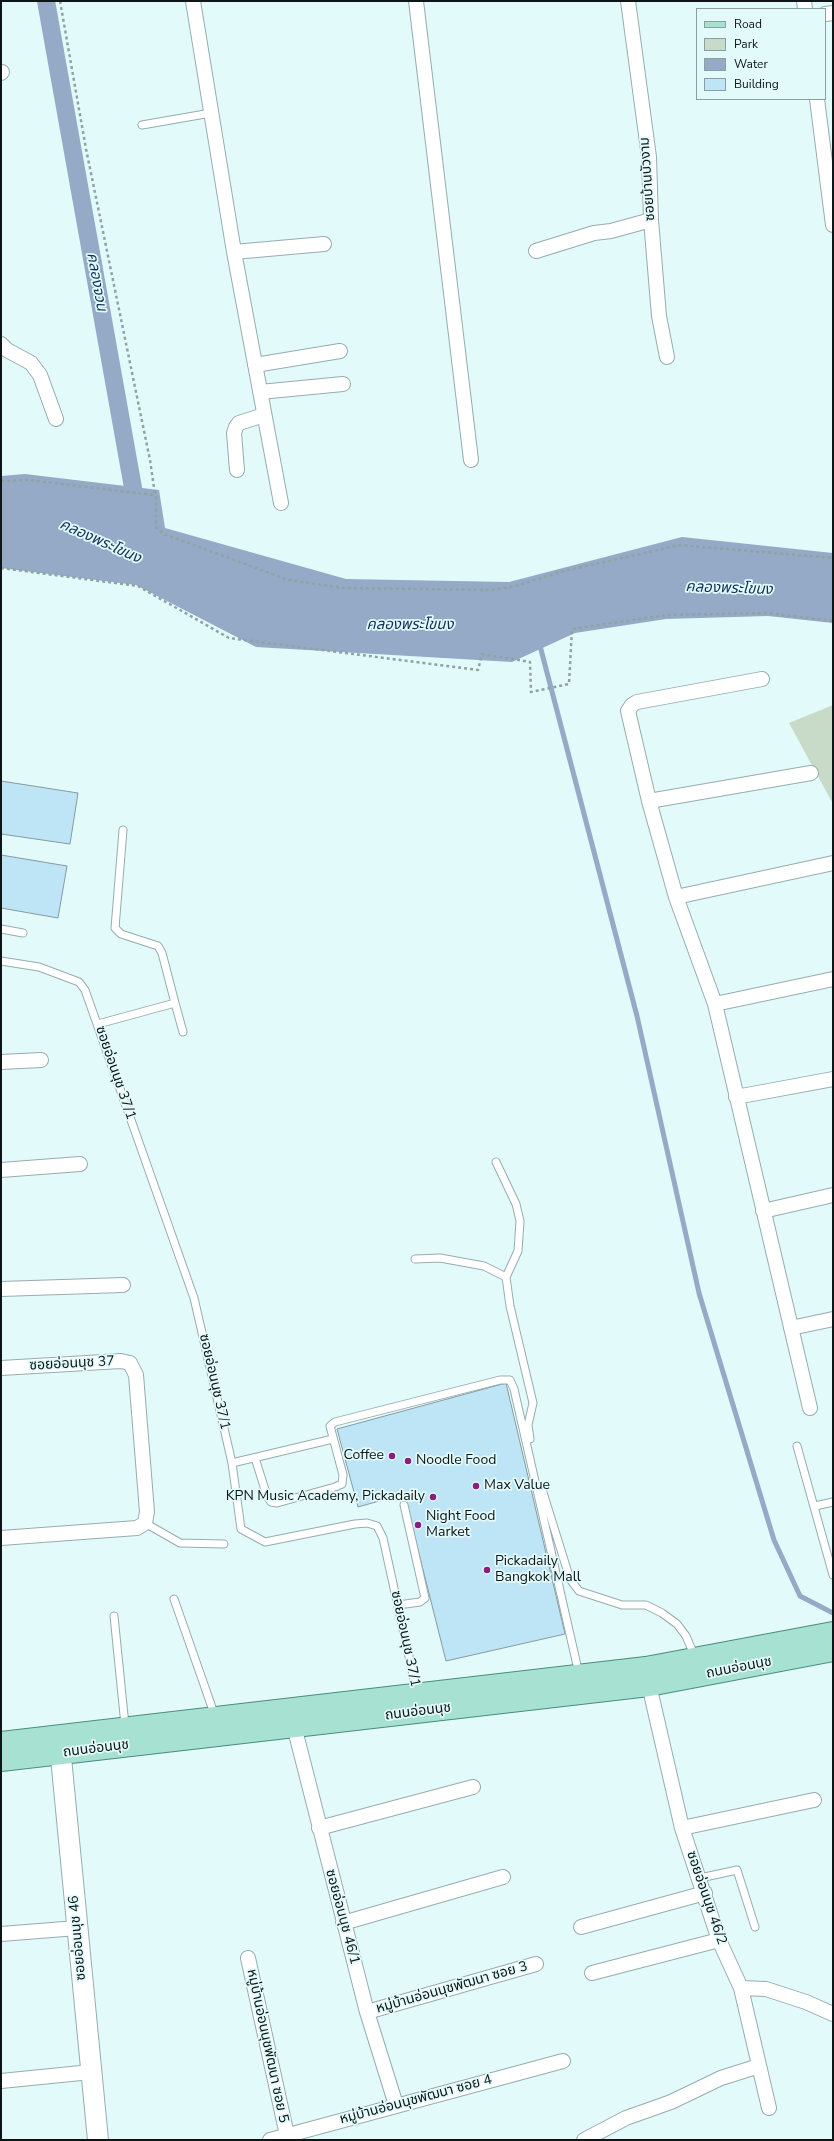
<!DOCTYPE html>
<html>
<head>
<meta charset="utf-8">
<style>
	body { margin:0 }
	#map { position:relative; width:834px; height:2141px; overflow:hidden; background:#e3fafb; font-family:"Nunito Sans",sans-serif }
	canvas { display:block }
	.frame { position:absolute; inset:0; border:2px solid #0d1516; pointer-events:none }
	.legend { position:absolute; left:696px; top:8px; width:130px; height:92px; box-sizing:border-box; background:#e3fafb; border:1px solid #8d9e9f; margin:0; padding:5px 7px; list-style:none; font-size:12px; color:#0d1516 }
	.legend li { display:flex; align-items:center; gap:8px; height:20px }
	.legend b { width:20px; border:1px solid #8d9e9f }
</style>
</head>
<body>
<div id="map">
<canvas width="834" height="2141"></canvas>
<div class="frame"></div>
<ul class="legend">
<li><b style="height:5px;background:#a6e1d1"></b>Road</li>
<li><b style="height:11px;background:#c7dbc8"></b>Park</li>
<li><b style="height:11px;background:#94aac6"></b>Water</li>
<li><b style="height:11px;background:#bee5f6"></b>Building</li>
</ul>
</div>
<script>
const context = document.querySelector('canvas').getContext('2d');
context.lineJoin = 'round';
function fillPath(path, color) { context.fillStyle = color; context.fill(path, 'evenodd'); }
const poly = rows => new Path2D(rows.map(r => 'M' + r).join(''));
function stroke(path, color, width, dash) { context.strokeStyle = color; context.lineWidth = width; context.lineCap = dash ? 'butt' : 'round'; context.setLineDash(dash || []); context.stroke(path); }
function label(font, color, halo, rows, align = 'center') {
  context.font = font + ' "Nunito Sans","Noto Sans Thai",sans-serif'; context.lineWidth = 3.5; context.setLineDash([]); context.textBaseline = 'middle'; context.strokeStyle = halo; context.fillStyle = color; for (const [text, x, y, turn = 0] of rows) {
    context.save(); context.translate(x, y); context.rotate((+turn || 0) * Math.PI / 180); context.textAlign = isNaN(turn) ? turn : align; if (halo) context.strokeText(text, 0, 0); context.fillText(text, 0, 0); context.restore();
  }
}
fillPath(poly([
	[833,705,833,804,789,723]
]), '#c7dbc8');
fillPath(poly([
	[25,474,159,490,165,528,346,579,509,582,682,537,833,553,833,623,768,616,666,619,575,633,512,662,256,647,136,585,1,568,1,476]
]), '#94aac6');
stroke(poly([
	[539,642,637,1016,699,1293,774,1540,800,1596,833,1613]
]), '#94aac6', 5);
stroke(poly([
	[46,1,137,510]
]), '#94aac6', 18);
const building = poly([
	[1,781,78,793,70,844,1,834,1,781],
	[1,855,67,866,58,918,1,908,1,855],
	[506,1383,565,1634,446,1661,404,1494,358,1507,337,1429,506,1383]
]);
fillPath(building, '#bee5f6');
stroke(building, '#8799a1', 1);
const lane = poly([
	[142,125,211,113],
	[1,929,23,933],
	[1,961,39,967,79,982,85,990,194,1298,232,1463,241,1529,265,1542,355,1524,367,1523,377,1526,383,1538,417,1693],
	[175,1003,183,1032],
	[98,1024,175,1003,162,953,158,946,121,934,115,928,123,830],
	[496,1162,516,1204,520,1221,518,1251,506,1277],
	[415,1259,440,1258,484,1266,506,1277,510,1306,533,1403,528,1425,530,1439],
	[797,1446,833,1575],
	[255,1458,267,1496,271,1502,277,1503,335,1487,342,1484,343,1475,330,1426,335,1422,500,1380,510,1380,514,1389,579,1674],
	[232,1463,333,1439],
	[541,1486,570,1579,579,1591,622,1605,646,1605,662,1613,677,1624,686,1636,695,1657],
	[815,1506,833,1502],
	[145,1523,180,1543,224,1544],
	[174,1599,215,1716],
	[398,1605,420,1602,425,1598,404,1505],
	[114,1616,125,1725],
	[700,1878,737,1870,755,1927]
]);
const street = poly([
	[193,1,234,252,281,503],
	[416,1,471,460],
	[628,1,649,157,651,220,659,316,667,357],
	[804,1,805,9],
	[825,14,833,13],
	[1,73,2,72],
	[817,99,833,225],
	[536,251,594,233,611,231,651,220],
	[234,252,324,244],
	[1,344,7,350,31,363,40,375,56,419],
	[255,365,340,351],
	[260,392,343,384],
	[237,470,234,433,236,427,239,423,264,415],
	[762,679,637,702,632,705,628,711,649,801,676,897,715,1004,810,1408],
	[649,801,811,773],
	[676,897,833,863],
	[715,1004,833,979],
	[1,1062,41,1060],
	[736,1097,833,1079],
	[1,1170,80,1164],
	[763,1211,833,1195],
	[1,1289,123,1285],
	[791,1328,833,1319],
	[1,1368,121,1361,130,1363,136,1375,147,1512,145,1523,137,1528,1,1538],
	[649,1685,682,1828,719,1940,741,1988,769,2108],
	[294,1726,367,2012,396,2105],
	[319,1828,473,1787],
	[682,1828,814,1800],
	[343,1923,503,1877],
	[581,1927,705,1893],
	[1,1934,77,1928],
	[248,1958,287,2135],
	[592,1973,719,1940],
	[741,1988,766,1989,806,2002,833,2014],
	[367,2012,536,1964],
	[1,2081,91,2072],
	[270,2140,563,2061],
	[584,2140,626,2118,671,2102,721,2078,759,2066]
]);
const secondary = poly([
	[59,1737,98,2140]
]);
const primary = poly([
	[1,1743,646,1668,833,1633],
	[1,1760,649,1685,833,1650]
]);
stroke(lane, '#97acad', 9);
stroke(street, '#97acad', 16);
stroke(secondary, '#97acad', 22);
stroke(primary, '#4a8d7c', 24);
stroke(poly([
	[60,1,86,149,150,460,155,495],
	[1,481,29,480,154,495,156,497,156,527,164,534,288,580,344,588,492,590,515,586,564,571,680,545,833,558],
	[1,568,138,586,229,638,478,670,482,654,530,662,531,692,569,684,572,629,666,615,767,613,833,621]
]), '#91a2a3', 2.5, [3, 3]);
stroke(lane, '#fff', 7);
stroke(street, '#fff', 14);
stroke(secondary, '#fff', 20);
stroke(primary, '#a6e1d1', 22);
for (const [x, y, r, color] of [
	[392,1456,4,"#8b1d81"],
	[408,1461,4,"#8b1d81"],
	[476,1486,4,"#8b1d81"],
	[433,1497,4,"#8b1d81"],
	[418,1525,4,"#8b1d81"],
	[487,1570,4,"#8b1d81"]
]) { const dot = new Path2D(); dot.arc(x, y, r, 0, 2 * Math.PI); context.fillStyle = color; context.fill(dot); stroke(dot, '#e3fafb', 1.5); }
label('14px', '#0d1516', '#e3fafb', [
	["ซอยบ้านบัวงาม",648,179,-94],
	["ซอยอ่อนนุช 37/1",115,1073,71],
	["ซอยอ่อนนุช 37",72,1364,-3],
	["ซอยอ่อนนุช 37/1",214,1382,77],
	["ซอยอ่อนนุช 37/1",405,1639,78],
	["ถนนอ่อนนุช",739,1668,-11],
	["ถนนอ่อนนุช",418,1712,-7],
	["ถนนอ่อนนุช",96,1749,-7],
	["ซอยอ่อนนุช 46/2",706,1898,71],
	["ซอยอ่อนนุช 46/1",342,1917,75],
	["ซอยอ่อนนุช 46",78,1938,-95],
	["หมู่บ้านอ่อนนุชพัฒนา ซอย 3",452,1988,-16],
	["หมู่บ้านอ่อนนุชพัฒนา ซอย 5",267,2046,78],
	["หมู่บ้านอ่อนนุชพัฒนา ซอย 4",416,2100,-15]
]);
label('14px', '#0d1516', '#e3fafb', [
	["Coffee",384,1456,"right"],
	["Noodle Food",416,1461],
	["Max Value",484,1486],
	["KPN Music Academy, Pickadaily",425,1497,"right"],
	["Night Food",426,1517],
	["Market",426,1533],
	["Pickadaily",495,1562],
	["Bangkok Mall",495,1578]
], 'left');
label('italic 15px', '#103257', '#e3fafb', [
	["คลองจวน",96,282,80],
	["คลองพระโขนง",100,542,24],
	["คลองพระโขนง",729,589,2],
	["คลองพระโขนง",410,625]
]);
</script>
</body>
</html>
